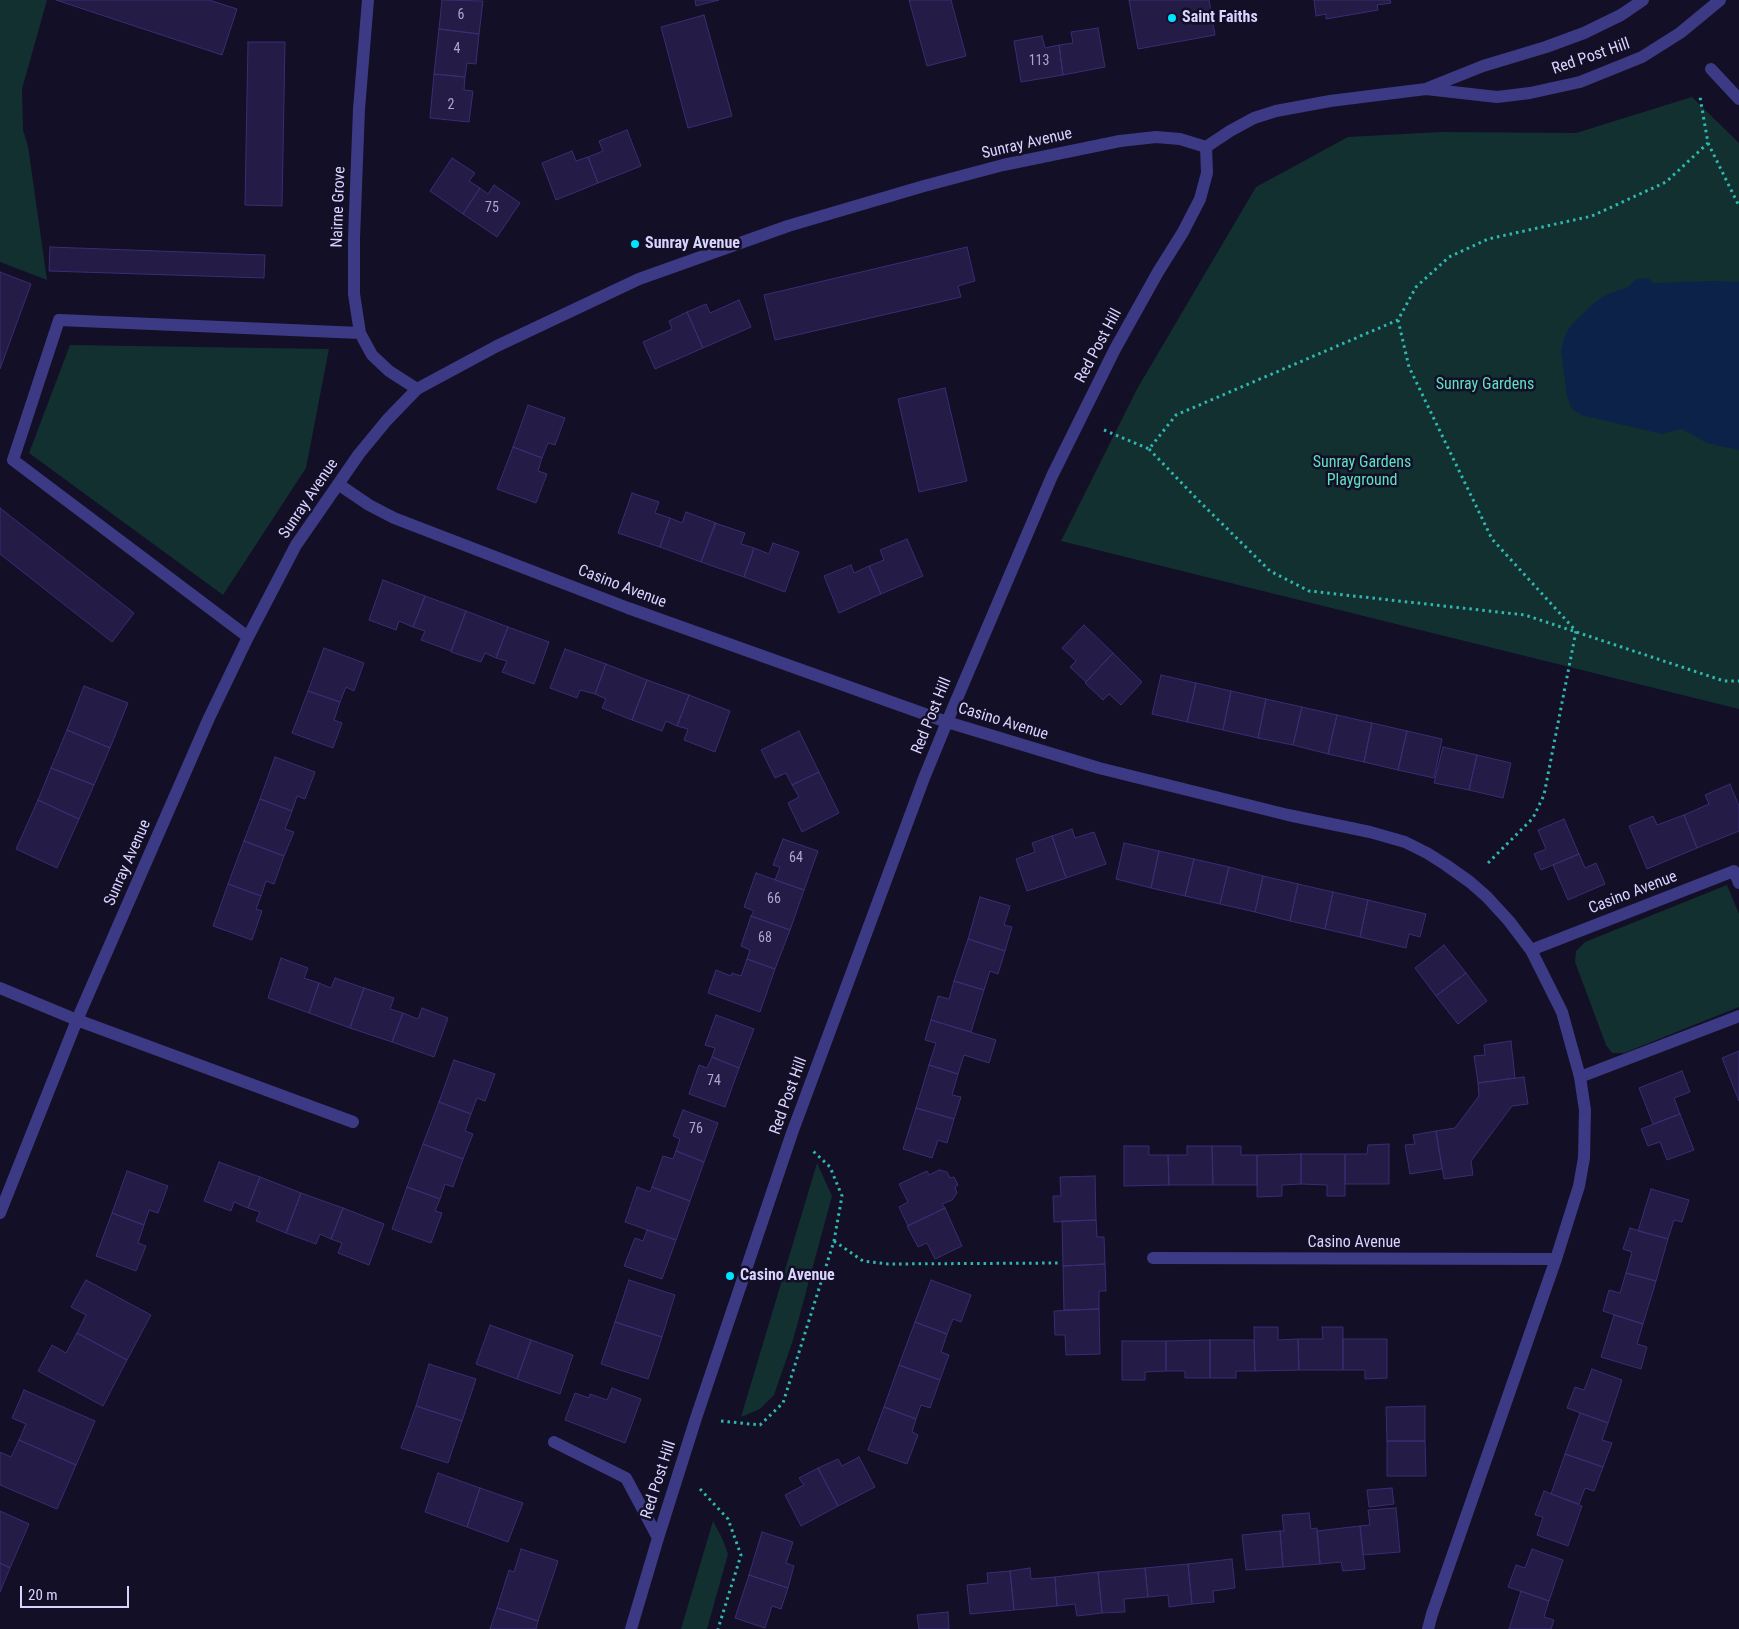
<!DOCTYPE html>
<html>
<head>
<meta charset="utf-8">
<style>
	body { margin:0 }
	#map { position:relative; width:1739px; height:1629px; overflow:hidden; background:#130f26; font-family:"Roboto Condensed",sans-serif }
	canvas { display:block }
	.scale { position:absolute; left:20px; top:1586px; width:109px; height:22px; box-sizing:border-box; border:2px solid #d9d4ff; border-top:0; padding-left:6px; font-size:15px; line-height:18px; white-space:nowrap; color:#d9d4ff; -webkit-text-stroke:4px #130f26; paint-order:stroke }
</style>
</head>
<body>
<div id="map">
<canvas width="1739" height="1629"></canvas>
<div class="scale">20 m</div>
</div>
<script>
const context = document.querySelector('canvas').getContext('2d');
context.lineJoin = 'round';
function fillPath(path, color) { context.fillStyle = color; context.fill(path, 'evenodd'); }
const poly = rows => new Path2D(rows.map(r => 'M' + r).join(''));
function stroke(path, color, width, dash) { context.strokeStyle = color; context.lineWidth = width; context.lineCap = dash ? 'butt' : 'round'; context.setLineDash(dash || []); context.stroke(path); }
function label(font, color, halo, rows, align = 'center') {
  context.font = font + ' "Roboto Condensed",sans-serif'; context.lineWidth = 5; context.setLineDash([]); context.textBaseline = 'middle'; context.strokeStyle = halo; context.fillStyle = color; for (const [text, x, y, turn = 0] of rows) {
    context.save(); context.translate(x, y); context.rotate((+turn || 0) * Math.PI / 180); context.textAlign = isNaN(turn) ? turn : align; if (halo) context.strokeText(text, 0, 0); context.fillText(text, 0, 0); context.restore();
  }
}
fillPath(poly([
	[0,0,47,0,22,89,23,130,28,146,47,280,0,262],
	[1692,97,1739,143,1739,709,1061,541,1137,389,1256,187,1348,137,1441,132,1576,133],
	[70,345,329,349,306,468,223,595,29,453],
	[1727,885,1739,914,1739,1007,1624,1053,1612,1053,1606,1045,1575,962,1576,951,1585,942],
	[817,1163,832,1196,793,1340,774,1395,760,1409,741,1417],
	[713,1521,722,1538,728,1554,707,1629,681,1629]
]), '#12302f');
fillPath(poly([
	[1648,278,1653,283,1715,281,1739,282,1739,450,1707,443,1682,429,1662,434,1581,415,1572,409,1567,396,1561,350,1564,338,1571,325,1594,303,1606,295,1628,287,1636,279]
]), '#0c2248');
const building = poly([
	[56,0,209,0,237,9,222,55,56,0],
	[442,0,483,1,479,34,439,29,442,0],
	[695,0,719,0,696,6,695,0],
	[909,0,951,0,966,56,927,66,909,0],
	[1129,0,1209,0,1215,35,1138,49,1129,0],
	[1314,0,1390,0,1391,3,1377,5,1378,10,1326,19,1326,14,1316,16,1314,0],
	[704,15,732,116,688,128,661,27,704,15],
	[1098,28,1105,67,1063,75,1059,45,1073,43,1071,32,1098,28],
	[439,29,479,34,476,64,467,63,465,77,434,74,439,29],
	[1042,36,1045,48,1059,45,1063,75,1021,82,1014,41,1042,36],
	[248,42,285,42,282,206,245,205,248,42],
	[434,74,465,77,464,90,473,91,469,122,430,118,434,74],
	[627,130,641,166,598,183,588,157,603,151,599,141,627,130],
	[572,151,576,161,588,157,598,183,556,200,542,163,572,151],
	[452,158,475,173,469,181,480,188,463,214,430,191,452,158],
	[494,185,520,203,497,237,463,214,480,188,488,194,494,185],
	[50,247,265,255,264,278,49,271,50,247],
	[967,247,975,281,958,286,961,297,775,340,764,295,967,247],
	[0,272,31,284,0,369,0,272],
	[739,300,751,327,703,348,687,312,706,304,710,313,739,300],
	[687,312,703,348,655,369,643,342,672,329,669,321,687,312],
	[945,388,967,481,919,492,898,399,945,388],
	[528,405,565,418,555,445,548,443,542,458,513,447,528,405],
	[513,447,542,458,538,471,547,474,536,503,497,489,513,447],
	[632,493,659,502,655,513,670,518,660,547,618,533,632,493],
	[0,508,134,613,112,642,0,554,0,508],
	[686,512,716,523,701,562,660,547,670,518,682,523,686,512],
	[715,523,745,533,741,544,754,548,744,577,701,562,715,523],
	[907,539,923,576,881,594,869,566,884,560,880,550,907,539],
	[773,543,799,552,785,592,744,577,754,548,769,554,773,543],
	[851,565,854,573,869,566,881,594,839,613,824,576,851,565],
	[383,580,425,596,413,627,399,621,396,630,369,620,383,580],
	[425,596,466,611,451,651,421,640,425,631,413,627,425,596],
	[466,611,508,627,496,658,485,653,481,662,451,652,466,611],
	[1084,625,1113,653,1086,682,1070,667,1076,661,1062,648,1084,625],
	[508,627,549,642,534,684,502,672,507,661,496,658,508,627],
	[324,648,364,663,354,691,346,687,340,702,308,691,324,648],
	[565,649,606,664,595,694,580,690,577,698,550,688,565,649],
	[1113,653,1142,682,1121,705,1109,694,1103,700,1085,683,1113,653],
	[606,664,647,680,632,720,602,708,606,699,595,694,606,664],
	[1161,675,1196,683,1187,722,1152,714,1161,675],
	[647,680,689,695,677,726,666,721,662,731,632,720,647,680],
	[1196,683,1231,691,1223,730,1187,722,1196,683],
	[84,686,128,703,110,748,67,730,84,686],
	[308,691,340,702,334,720,342,723,333,748,292,733,308,691],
	[1231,691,1266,699,1258,738,1223,730,1231,691],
	[689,695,730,711,715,752,684,740,688,729,677,726,689,695],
	[1266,699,1302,707,1293,745,1258,738,1266,699],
	[1302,707,1337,715,1328,754,1293,745,1302,707],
	[1337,715,1372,723,1364,762,1328,754,1337,715],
	[1372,723,1407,731,1398,770,1364,762,1372,723],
	[67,730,110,748,94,785,51,768,67,730],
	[799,731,819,772,792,785,786,773,775,778,761,750,799,731],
	[1407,731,1442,739,1434,778,1398,770,1407,731],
	[1443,747,1477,755,1469,790,1434,783,1443,747],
	[1477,755,1511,763,1503,798,1469,790,1477,755],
	[275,757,315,772,305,799,297,796,292,811,260,799,275,757],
	[51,768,94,785,79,819,38,800,51,768],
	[819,772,839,813,802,832,788,803,799,797,792,785,819,772],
	[1730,784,1739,806,1739,831,1697,848,1684,815,1709,804,1705,795,1730,784],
	[260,799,292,811,285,829,294,832,284,856,244,841,260,799],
	[38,800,79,819,57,868,16,849,38,800],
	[1684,815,1697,848,1647,869,1629,826,1653,816,1657,825,1684,815],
	[1564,819,1579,854,1541,870,1534,854,1546,849,1538,830,1564,819],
	[1072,829,1075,838,1094,832,1106,864,1066,878,1052,836,1072,829],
	[1052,836,1066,878,1027,891,1016,859,1035,852,1032,843,1052,836],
	[783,839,818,851,804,890,775,880,780,867,773,865,783,839],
	[244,841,284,856,274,884,266,881,261,896,228,884,244,841],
	[1124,843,1159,851,1151,888,1116,879,1124,843],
	[1159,851,1194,859,1185,896,1151,888,1159,851],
	[1579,854,1585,868,1596,863,1605,884,1568,900,1553,865,1579,854],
	[1194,859,1229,867,1220,904,1185,896,1194,859],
	[1229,867,1263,876,1255,912,1220,904,1229,867],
	[756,873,804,890,790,930,751,916,754,911,744,907,756,873],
	[1263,876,1298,884,1290,921,1255,912,1263,876],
	[228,884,261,896,256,909,262,911,252,940,213,926,228,884],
	[1298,884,1333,892,1325,929,1290,921,1298,884],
	[1333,892,1368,900,1360,937,1325,929,1333,892],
	[980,897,1010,906,1004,925,1012,927,1005,951,968,939,980,897],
	[1368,900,1426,914,1420,937,1409,934,1406,948,1360,937,1368,900],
	[751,916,790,930,775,969,747,959,750,950,741,946,751,916],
	[968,939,1005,951,998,974,990,971,984,990,954,981,968,939],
	[1444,945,1466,973,1436,996,1415,968,1444,945],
	[281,958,308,968,304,978,319,983,309,1013,268,998,281,958],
	[747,959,775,969,760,1012,708,993,716,970,731,976,732,973,741,976,747,959],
	[1466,973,1487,1001,1458,1024,1436,996,1466,973],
	[335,978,364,988,350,1028,309,1013,319,983,331,988,335,978],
	[954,981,984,990,971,1032,931,1020,938,996,949,999,954,981],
	[364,988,394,998,390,1009,403,1013,392,1042,350,1028,364,988],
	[422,1008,448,1018,434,1057,392,1042,403,1013,418,1019,422,1008],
	[716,1015,754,1029,739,1068,712,1057,715,1048,705,1045,716,1015],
	[931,1020,996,1040,989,1063,964,1055,958,1074,929,1065,936,1043,925,1040,931,1020],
	[1511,1041,1515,1078,1478,1083,1474,1056,1485,1055,1484,1045,1511,1041],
	[1739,1051,1739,1101,1722,1058,1739,1051],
	[712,1057,739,1068,725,1107,689,1094,699,1065,707,1068,712,1057],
	[454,1060,495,1074,485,1101,477,1098,471,1114,439,1102,454,1060],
	[929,1065,958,1074,952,1095,961,1097,954,1119,916,1108,929,1065],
	[1682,1071,1690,1092,1674,1098,1680,1114,1653,1124,1639,1088,1682,1071],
	[1524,1077,1528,1104,1512,1106,1471,1161,1473,1175,1444,1179,1436,1131,1455,1128,1479,1096,1478,1083,1524,1077],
	[439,1102,471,1114,465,1131,473,1134,463,1159,423,1144,439,1102],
	[916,1108,954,1119,947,1143,938,1140,932,1158,903,1149,916,1108],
	[683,1110,718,1123,704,1162,676,1151,680,1139,673,1136,683,1110],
	[1680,1114,1694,1150,1667,1160,1660,1142,1648,1146,1641,1129,1680,1114],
	[1436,1131,1442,1169,1410,1174,1405,1145,1415,1144,1413,1135,1436,1131],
	[423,1144,463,1159,453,1187,445,1184,440,1199,407,1187,423,1144],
	[1389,1144,1389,1184,1345,1184,1345,1154,1367,1154,1368,1145,1389,1144],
	[1124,1146,1149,1146,1149,1155,1168,1155,1169,1185,1124,1186,1124,1146],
	[1187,1146,1212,1146,1213,1185,1169,1185,1168,1155,1187,1155,1187,1146],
	[1212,1146,1241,1146,1241,1155,1257,1155,1257,1185,1213,1185,1212,1146],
	[676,1151,704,1162,690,1201,652,1187,663,1156,673,1159,676,1151],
	[1301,1154,1301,1184,1282,1185,1282,1196,1257,1197,1257,1155,1301,1154],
	[1301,1154,1345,1154,1345,1196,1327,1196,1327,1185,1301,1184,1301,1154],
	[219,1162,260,1177,248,1208,234,1202,231,1211,204,1201,219,1162],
	[939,1170,947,1172,950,1178,954,1177,958,1185,955,1187,957,1193,952,1200,942,1204,945,1208,908,1226,899,1207,908,1202,899,1184,927,1171,929,1175,939,1170],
	[127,1171,168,1186,158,1213,149,1210,144,1225,112,1213,127,1171],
	[1095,1176,1096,1220,1054,1222,1053,1196,1061,1196,1060,1177,1095,1176],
	[260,1177,301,1193,286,1233,256,1221,260,1212,248,1208,260,1177],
	[407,1187,440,1199,435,1211,442,1213,431,1243,392,1229,407,1187],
	[637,1187,650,1192,652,1187,690,1201,676,1240,625,1222,637,1187],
	[1651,1189,1689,1200,1682,1222,1674,1220,1668,1239,1638,1231,1651,1189],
	[301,1193,343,1208,331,1239,320,1234,316,1244,286,1233,301,1193],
	[343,1208,384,1224,369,1265,338,1253,342,1243,331,1239,343,1208],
	[945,1208,962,1246,935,1259,927,1243,918,1247,907,1226,945,1208],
	[112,1213,144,1225,138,1243,146,1246,136,1271,96,1256,112,1213],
	[1096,1220,1097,1237,1104,1237,1105,1264,1063,1266,1062,1221,1096,1220],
	[1630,1228,1668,1239,1656,1281,1626,1273,1632,1252,1623,1249,1630,1228],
	[647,1230,676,1240,662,1279,624,1266,635,1238,643,1241,647,1230],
	[1105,1264,1106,1291,1099,1291,1099,1309,1064,1310,1063,1266,1105,1264],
	[1626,1273,1656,1281,1643,1324,1603,1311,1609,1290,1620,1293,1626,1273],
	[86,1280,151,1315,127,1360,77,1333,86,1315,71,1307,86,1280],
	[629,1280,675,1295,662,1337,615,1322,629,1280],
	[931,1280,971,1295,961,1322,953,1319,947,1334,915,1322,931,1280],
	[1099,1309,1100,1354,1066,1355,1065,1335,1055,1335,1054,1311,1099,1309],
	[1614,1315,1643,1324,1637,1344,1647,1347,1641,1369,1601,1357,1614,1315],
	[615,1322,662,1337,648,1379,601,1364,615,1322],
	[915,1322,947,1334,941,1352,949,1355,940,1380,899,1365,915,1322],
	[490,1325,531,1340,517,1379,476,1364,490,1325],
	[1254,1327,1278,1327,1278,1340,1298,1339,1299,1370,1255,1371,1254,1327],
	[1322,1327,1343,1327,1343,1370,1299,1370,1298,1339,1323,1339,1322,1327],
	[77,1333,127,1360,103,1406,38,1371,52,1345,66,1353,77,1333],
	[1343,1339,1387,1339,1387,1378,1365,1379,1365,1370,1343,1370,1343,1339],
	[531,1340,573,1355,560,1394,517,1379,531,1340],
	[1210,1340,1210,1378,1185,1378,1185,1371,1166,1371,1166,1341,1210,1340],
	[1210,1340,1254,1340,1255,1371,1236,1371,1236,1378,1210,1378,1210,1340],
	[1122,1341,1166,1341,1166,1371,1145,1372,1145,1380,1122,1380,1122,1341],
	[429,1364,476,1379,462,1421,416,1406,429,1364],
	[899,1365,940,1380,930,1408,921,1405,916,1419,884,1407,899,1365],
	[1592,1369,1622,1380,1608,1423,1567,1408,1575,1387,1584,1390,1592,1369],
	[612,1388,641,1399,625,1443,565,1420,575,1393,589,1398,590,1394,607,1400,612,1388],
	[24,1390,95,1421,76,1465,19,1440,26,1424,12,1418,24,1390],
	[416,1406,462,1421,448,1463,401,1448,416,1406],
	[1425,1406,1425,1441,1387,1441,1386,1407,1425,1406],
	[884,1407,916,1419,912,1432,918,1435,907,1464,868,1450,884,1407],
	[1580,1413,1608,1423,1602,1440,1612,1443,1603,1467,1565,1454,1580,1413],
	[19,1440,76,1465,57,1509,0,1485,0,1452,11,1457,19,1440],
	[1387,1441,1425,1441,1426,1476,1387,1476,1387,1441],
	[1565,1454,1603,1467,1594,1491,1585,1488,1579,1504,1551,1494,1565,1454],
	[859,1457,875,1487,838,1506,818,1468,838,1459,842,1466,859,1457],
	[818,1468,838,1506,801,1526,785,1495,804,1485,799,1478,818,1468],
	[438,1473,480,1488,467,1527,425,1512,438,1473],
	[480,1488,523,1503,508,1542,467,1527,480,1488],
	[1392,1488,1394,1504,1369,1507,1367,1490,1392,1488],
	[1544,1491,1582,1506,1568,1546,1537,1535,1543,1517,1535,1515,1544,1491],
	[1396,1508,1400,1552,1363,1555,1360,1526,1370,1525,1368,1510,1396,1508],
	[0,1511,29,1524,10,1568,0,1563,0,1511],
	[1309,1513,1311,1529,1317,1528,1320,1564,1283,1567,1280,1531,1284,1531,1282,1515,1309,1513],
	[1360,1526,1365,1569,1343,1571,1341,1562,1320,1564,1317,1531,1360,1526],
	[1280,1531,1283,1567,1246,1570,1242,1535,1280,1531],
	[762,1532,793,1542,786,1563,794,1566,788,1588,749,1575,762,1532],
	[521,1549,558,1561,538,1621,497,1608,509,1570,514,1572,521,1549],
	[1532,1549,1563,1560,1549,1601,1508,1587,1516,1565,1525,1568,1532,1549],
	[1232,1559,1235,1588,1213,1591,1214,1602,1192,1604,1188,1564,1232,1559],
	[0,1563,10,1568,0,1592,0,1563],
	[1188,1564,1192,1604,1169,1607,1168,1595,1148,1597,1145,1568,1188,1564],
	[1030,1568,1031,1579,1055,1577,1057,1606,1014,1610,1010,1571,1030,1568],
	[1145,1568,1148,1597,1124,1599,1125,1612,1102,1613,1098,1572,1145,1568],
	[1010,1571,1014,1610,970,1614,967,1585,988,1583,987,1573,1010,1571],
	[1098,1572,1102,1613,1077,1616,1075,1604,1057,1606,1055,1577,1098,1572],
	[749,1575,788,1588,781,1609,772,1606,765,1628,735,1618,749,1575],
	[1521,1591,1549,1601,1544,1617,1554,1620,1551,1629,1509,1629,1521,1591],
	[497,1608,538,1621,536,1629,490,1629,497,1608],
	[948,1612,949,1629,919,1629,917,1615,948,1612]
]);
fillPath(building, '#241b47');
stroke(building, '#3b2d73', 1);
stroke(poly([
	[1708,143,1739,206],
	[1398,320,1409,367,1492,539,1576,631,1544,795,1533,818,1488,863],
	[1104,430,1149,449,1176,415,1398,320,1416,287,1449,257,1488,239,1592,216,1666,182,1708,143,1700,97],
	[1149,449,1197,499,1270,571,1309,591,1525,615,1724,681,1739,681],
	[834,1241,863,1261,888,1264,1060,1263],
	[721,1421,760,1425,783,1403,834,1241,842,1196,830,1167,813,1151],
	[700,1489,728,1519,741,1555,718,1629]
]), '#2fb8b0', 3, [2.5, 4]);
stroke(poly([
	[368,0,359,109,354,238,354,294,360,333,372,355,389,371,417,389],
	[1711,69,1739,99],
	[1428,88,1483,66,1546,47,1584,33,1621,15,1643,0],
	[1206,147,1230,131,1254,118,1276,111,1330,101,1426,89,1497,97,1530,93,1580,82,1642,57,1680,33,1720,0],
	[338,484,369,505,394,518,628,608,947,722,1099,768,1288,815,1370,832,1405,842,1427,853,1446,865,1470,882,1487,897,1509,921,1531,950,1562,1012,1580,1077,1585,1110,1584,1158,1579,1186,1556,1259,1432,1614,1428,1629],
	[248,637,13,460,59,320,360,333],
	[1531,950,1734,871,1739,883],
	[0,988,77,1020,353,1122],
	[1580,1077,1739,1016],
	[0,1213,77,1020,209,718,248,637,296,545,359,454,387,420,417,389,497,346,639,279,788,226,924,186,1003,165,1120,141,1156,137,1180,139,1206,147],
	[1153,1258,1556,1259],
	[554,1442,626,1478,658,1538],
	[631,1629,658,1538,696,1418,792,1133,924,778,947,722,1052,476,1115,349,1158,272,1183,232,1200,199,1207,173,1206,147]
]), '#3d3a85', 12);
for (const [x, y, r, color] of [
	[1172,18,5,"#00e5ff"],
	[635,244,5,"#00e5ff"],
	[730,1276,5,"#00e5ff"]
]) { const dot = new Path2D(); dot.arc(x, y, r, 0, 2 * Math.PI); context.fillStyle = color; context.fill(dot); stroke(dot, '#130f26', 2); }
label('14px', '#aca6d1', null, [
	["6",461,15],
	["4",457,49],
	["113",1039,61],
	["2",451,105],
	["75",492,208],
	["64",796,858],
	["66",774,899],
	["68",765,938],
	["74",714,1081],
	["76",696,1129]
]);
label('bold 16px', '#d9d4ff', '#130f26', [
	["Saint Faiths",1182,18],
	["Sunray Avenue",645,244],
	["Casino Avenue",740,1276]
], 'left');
label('16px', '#d9d4ff', '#130f26', [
	["Red Post Hill",1591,57,-19],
	["Sunray Avenue",1027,144,-13],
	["Nairne Grove",339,207,-88],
	["Red Post Hill",1099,346,-62],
	["Sunray Avenue",309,499,-56],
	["Casino Avenue",622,587,21],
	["Red Post Hill",932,716,-68],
	["Casino Avenue",1003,722,17],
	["Sunray Avenue",128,863,-66],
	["Casino Avenue",1633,893,-21],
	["Red Post Hill",789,1096,-70],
	["Casino Avenue",1354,1243],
	["Red Post Hill",659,1480,-72]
]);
label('16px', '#5fe0c0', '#130f26', [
	["Sunray Gardens",1485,385],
	["Sunray Gardens",1362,463],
	["Playground",1362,481]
]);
</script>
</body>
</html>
